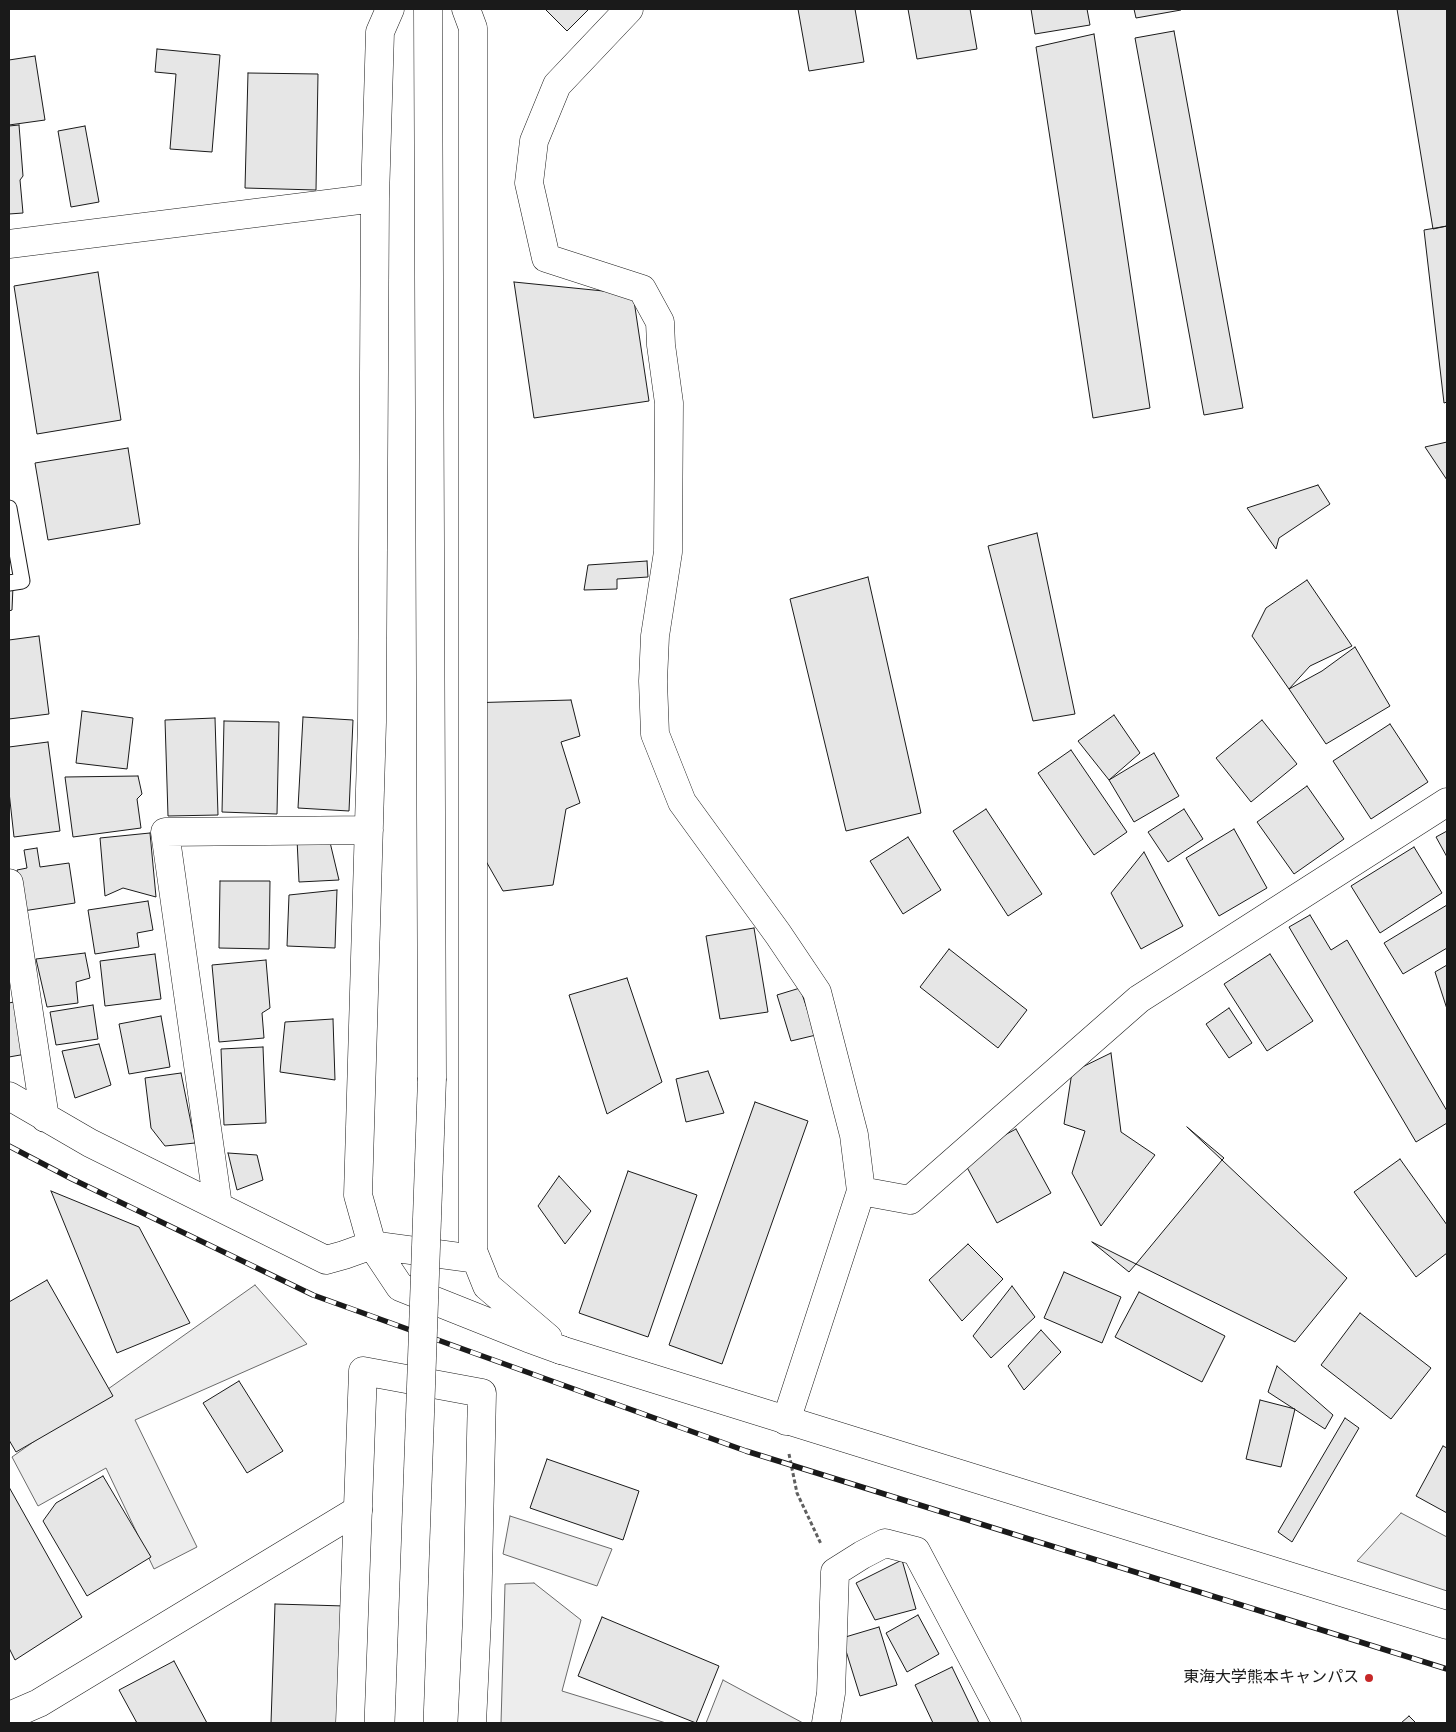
<!DOCTYPE html>
<html>
<head>
<meta charset="utf-8">
<style>
	body { margin:0 }
	#map { position:relative; width:1456px; height:1732px; overflow:hidden; background:#fff; font-family:Helvetica,sans-serif }
	canvas { display:block }
	.frame { position:absolute; inset:0; border:10px solid #1a1a1a; pointer-events:none }
</style>
</head>
<body>
<div id="map">
<canvas width="1456" height="1732"></canvas>
<div class="frame"></div>
</div>
<script>
const context = document.querySelector('canvas').getContext('2d');
context.lineJoin = 'round';
function fillPath(path, color) { context.fillStyle = color; context.fill(path, 'evenodd'); }
const poly = rows => new Path2D(rows.map(r => 'M' + r).join(''));
function stroke(path, color, width, dash) { context.strokeStyle = color; context.lineWidth = width; context.lineCap = dash ? 'butt' : 'round'; context.setLineDash(dash || []); context.stroke(path); }
function label(font, color, halo, rows, align = 'center') {
  context.font = font + ' Helvetica,"Noto Sans JP",sans-serif'; context.lineWidth = 4; context.setLineDash([]); context.textBaseline = 'middle'; context.strokeStyle = halo; context.fillStyle = color; for (const [text, x, y, turn = 0] of rows) {
    context.save(); context.translate(x, y); context.rotate((+turn || 0) * Math.PI / 180); context.textAlign = isNaN(turn) ? turn : align; if (halo) context.strokeText(text, 0, 0); context.fillText(text, 0, 0); context.restore();
  }
}
const built = poly([
	[255,1285,307,1344,135,1420,197,1547,154,1569,106,1468,38,1506,12,1457,255,1285],
	[1401,1513,1447,1537,1447,1591,1357,1561,1401,1513],
	[510,1516,612,1549,597,1586,503,1554,510,1516],
	[534,1583,581,1620,562,1691,666,1723,501,1723,505,1584,534,1583],
	[723,1680,803,1723,706,1723,723,1680]
]);
fillPath(built, '#ededed');
stroke(built, '#6a6a6a', 1);
const building = poly([
	[545,9,589,9,567,31,545,9],
	[798,9,855,9,864,62,809,71,798,9],
	[908,9,970,9,977,49,917,59,908,9],
	[1031,9,1087,9,1090,25,1035,34,1031,9],
	[1134,9,1181,9,1181,10,1136,18,1134,9],
	[1397,9,1447,9,1447,226,1433,229,1397,9],
	[1174,31,1243,408,1204,415,1135,38,1174,31],
	[1094,34,1150,408,1093,418,1036,47,1094,34],
	[157,49,220,55,212,152,170,149,176,74,155,72,157,49],
	[35,56,45,120,9,125,9,60,35,56],
	[248,73,318,74,316,190,245,188,248,73],
	[19,125,23,176,20,180,23,213,9,214,9,126,19,125],
	[85,126,99,202,71,207,58,131,85,126],
	[1447,226,1447,402,1444,403,1424,230,1447,226],
	[98,272,121,420,37,434,14,286,98,272],
	[514,282,633,294,649,401,534,418,514,282],
	[1447,442,1447,480,1425,447,1447,442],
	[128,448,140,524,48,540,35,463,128,448],
	[1318,485,1330,504,1279,538,1276,549,1247,508,1318,485],
	[1037,533,1075,714,1033,721,988,546,1037,533],
	[647,561,648,577,617,579,617,589,584,590,588,565,647,561],
	[868,577,921,813,846,831,790,599,868,577],
	[1307,580,1352,646,1310,666,1289,689,1252,636,1266,608,1307,580],
	[13,586,12,610,9,611,9,587,13,586],
	[39,636,49,714,9,719,9,640,39,636],
	[1355,647,1390,706,1326,744,1289,689,1322,671,1355,647],
	[571,700,580,736,561,742,580,803,566,809,553,885,503,891,463,821,466,703,571,700],
	[82,711,133,718,127,769,76,763,82,711],
	[1114,715,1140,753,1109,780,1078,741,1114,715],
	[303,717,353,720,349,811,298,808,303,717],
	[215,718,218,815,168,816,165,720,215,718],
	[1262,720,1297,764,1251,802,1216,758,1262,720],
	[224,721,279,722,277,814,222,812,224,721],
	[1390,724,1428,782,1371,819,1333,761,1390,724],
	[48,742,60,831,14,837,9,792,9,747,48,742],
	[1071,750,1127,832,1094,855,1038,773,1071,750],
	[1154,753,1179,796,1134,822,1109,780,1154,753],
	[138,776,142,794,137,799,141,828,73,837,65,777,138,776],
	[1307,786,1344,839,1294,874,1257,822,1307,786],
	[986,809,1042,894,1008,916,953,831,986,809],
	[1184,809,1203,839,1168,862,1148,832,1184,809],
	[1234,829,1267,888,1219,916,1186,858,1234,829],
	[1447,831,1447,857,1436,837,1447,831],
	[150,833,156,897,123,888,105,896,100,838,150,833],
	[908,837,941,890,903,914,870,861,908,837],
	[329,838,339,880,299,882,297,839,329,838],
	[1414,847,1442,893,1380,933,1351,886,1414,847],
	[37,848,40,867,69,863,75,903,23,911,17,870,27,868,24,850,37,848],
	[1144,852,1183,926,1141,949,1111,893,1144,852],
	[220,881,270,881,269,949,219,948,220,881],
	[337,890,335,948,287,946,289,895,337,890],
	[148,901,153,930,137,933,139,947,95,954,88,910,148,901],
	[1447,905,1447,948,1403,974,1384,943,1447,905],
	[1310,915,1331,950,1347,940,1447,1111,1447,1123,1416,1142,1289,927,1310,915],
	[754,928,768,1012,720,1019,706,936,754,928],
	[949,949,1027,1010,998,1048,920,987,949,949],
	[85,953,90,978,76,982,78,1003,47,1007,36,959,85,953],
	[155,954,161,999,105,1006,100,961,155,954],
	[1270,954,1313,1021,1267,1051,1224,984,1270,954],
	[266,960,270,1008,262,1013,264,1038,219,1042,212,965,266,960],
	[1447,965,1447,1009,1435,972,1447,965],
	[627,978,662,1082,607,1114,569,995,627,978],
	[800,988,816,1035,791,1041,777,995,800,988],
	[18,1001,26,1054,9,1057,9,1003,18,1001],
	[93,1005,98,1039,56,1045,50,1012,93,1005],
	[1229,1008,1252,1043,1229,1058,1206,1024,1229,1008],
	[161,1016,170,1067,129,1074,119,1024,161,1016],
	[333,1019,335,1080,280,1072,285,1022,333,1019],
	[99,1044,111,1085,75,1098,62,1051,99,1044],
	[263,1047,266,1123,224,1125,221,1049,263,1047],
	[1111,1053,1121,1132,1155,1155,1101,1226,1072,1173,1085,1131,1064,1124,1072,1072,1111,1053],
	[708,1071,724,1113,686,1122,676,1079,708,1071],
	[181,1073,195,1143,165,1146,151,1128,145,1078,181,1073],
	[755,1102,808,1121,722,1364,669,1345,755,1102],
	[1187,1127,1224,1158,1222,1160,1187,1127],
	[1016,1129,1051,1193,997,1223,962,1158,1016,1129],
	[228,1153,257,1155,263,1180,237,1190,228,1153],
	[1400,1159,1447,1225,1447,1253,1416,1277,1354,1192,1400,1159],
	[1222,1160,1347,1278,1295,1342,1136,1264,1222,1160],
	[628,1171,697,1195,648,1337,579,1313,628,1171],
	[559,1176,591,1211,565,1244,538,1206,559,1176],
	[51,1191,139,1227,190,1323,117,1353,51,1191],
	[1092,1242,1136,1264,1129,1272,1092,1242],
	[968,1244,1003,1279,962,1321,929,1280,968,1244],
	[1064,1272,1121,1297,1102,1343,1044,1318,1064,1272],
	[47,1280,113,1396,16,1452,9,1440,9,1302,47,1280],
	[1012,1286,1035,1317,991,1358,973,1336,1012,1286],
	[1139,1292,1225,1336,1202,1382,1115,1337,1139,1292],
	[1360,1313,1431,1368,1391,1419,1321,1365,1360,1313],
	[1041,1330,1061,1352,1024,1390,1008,1366,1041,1330],
	[1277,1366,1333,1415,1325,1429,1268,1392,1277,1366],
	[239,1381,283,1451,247,1473,203,1403,239,1381],
	[1260,1400,1295,1409,1281,1467,1246,1459,1260,1400],
	[1345,1418,1359,1428,1292,1542,1278,1532,1345,1418],
	[1443,1446,1447,1448,1447,1513,1416,1496,1443,1446],
	[547,1459,639,1491,623,1540,530,1508,547,1459],
	[103,1476,151,1557,87,1596,43,1521,56,1503,103,1476],
	[9,1487,82,1617,15,1660,9,1648,9,1487],
	[902,1560,916,1609,875,1620,856,1583,902,1560],
	[275,1604,345,1606,340,1723,271,1723,275,1604],
	[918,1615,939,1654,907,1672,886,1633,918,1615],
	[602,1617,719,1666,696,1723,578,1676,602,1617],
	[879,1627,897,1685,860,1696,842,1638,879,1627],
	[174,1661,207,1723,137,1723,119,1690,174,1661],
	[952,1667,979,1723,933,1723,915,1685,952,1667],
	[1409,1716,1416,1723,1401,1723,1409,1716]
]);
fillPath(building, '#e6e6e6');
stroke(building, '#1a1a1a', 1);
const lane = poly([
	[9,508,22,581,9,583]
]);
const street = poly([
	[390,9,380,32,375,198,372,722,358,1195,372,1245,400,1287,528,1338,561,1350],
	[466,9,473,28,473,1251,487,1286,548,1338],
	[629,9,557,85,534,141,529,183,546,258,642,289,660,322,661,345,669,403,668,552,655,636,653,681,655,734,682,802,778,934,817,992,854,1135,861,1191,786,1421],
	[9,244,375,198],
	[9,883,45,1118],
	[9,1096,90,1143,326,1260,344,1255,372,1245,476,1259],
	[861,1191,910,1200,1139,999,1447,802],
	[218,1206,165,832,369,830],
	[350,1723,363,1371,482,1393,477,1618,472,1723],
	[826,1723,831,1693,835,1572,862,1555,885,1543,916,1551,1007,1723]
]);
const secondary = poly([
	[428,9,432,1078],
	[561,1350,1447,1625],
	[9,1716,39,1703,358,1510]
]);
stroke(lane, '#1a1a1a', 17);
stroke(street, '#1a1a1a', 29);
stroke(secondary, '#1a1a1a', 29);
stroke(poly([
	[789,1454,797,1493,821,1544]
]), '#5f5f5f', 3, [4, 2.5]);
stroke(lane, '#fff', 15);
stroke(street, '#fff', 28);
stroke(secondary, '#fff', 28);
const rail = poly([
	[9,1146,72,1179,313,1295,746,1451,1447,1669]
]);
stroke(rail, '#1a1a1a', 5.5);
stroke(rail, '#fff', 4, [11]);
const secondaryBridge = poly([
	[409,1723,432,1078]
]);
stroke(secondaryBridge, '#1a1a1a', 29, []);
stroke(secondaryBridge, '#fff', 28);
for (const [x, y, r, color] of [
	[1369,1678,5,"#c62828"]
]) { const dot = new Path2D(); dot.arc(x, y, r, 0, 2 * Math.PI); context.fillStyle = color; context.fill(dot); stroke(dot, '#fff', 2); }
label('16px', '#1a1a1a', '#fff', [
	["東海大学熊本キャンパス",1359,1678]
], 'right');
</script>
</body>
</html>
